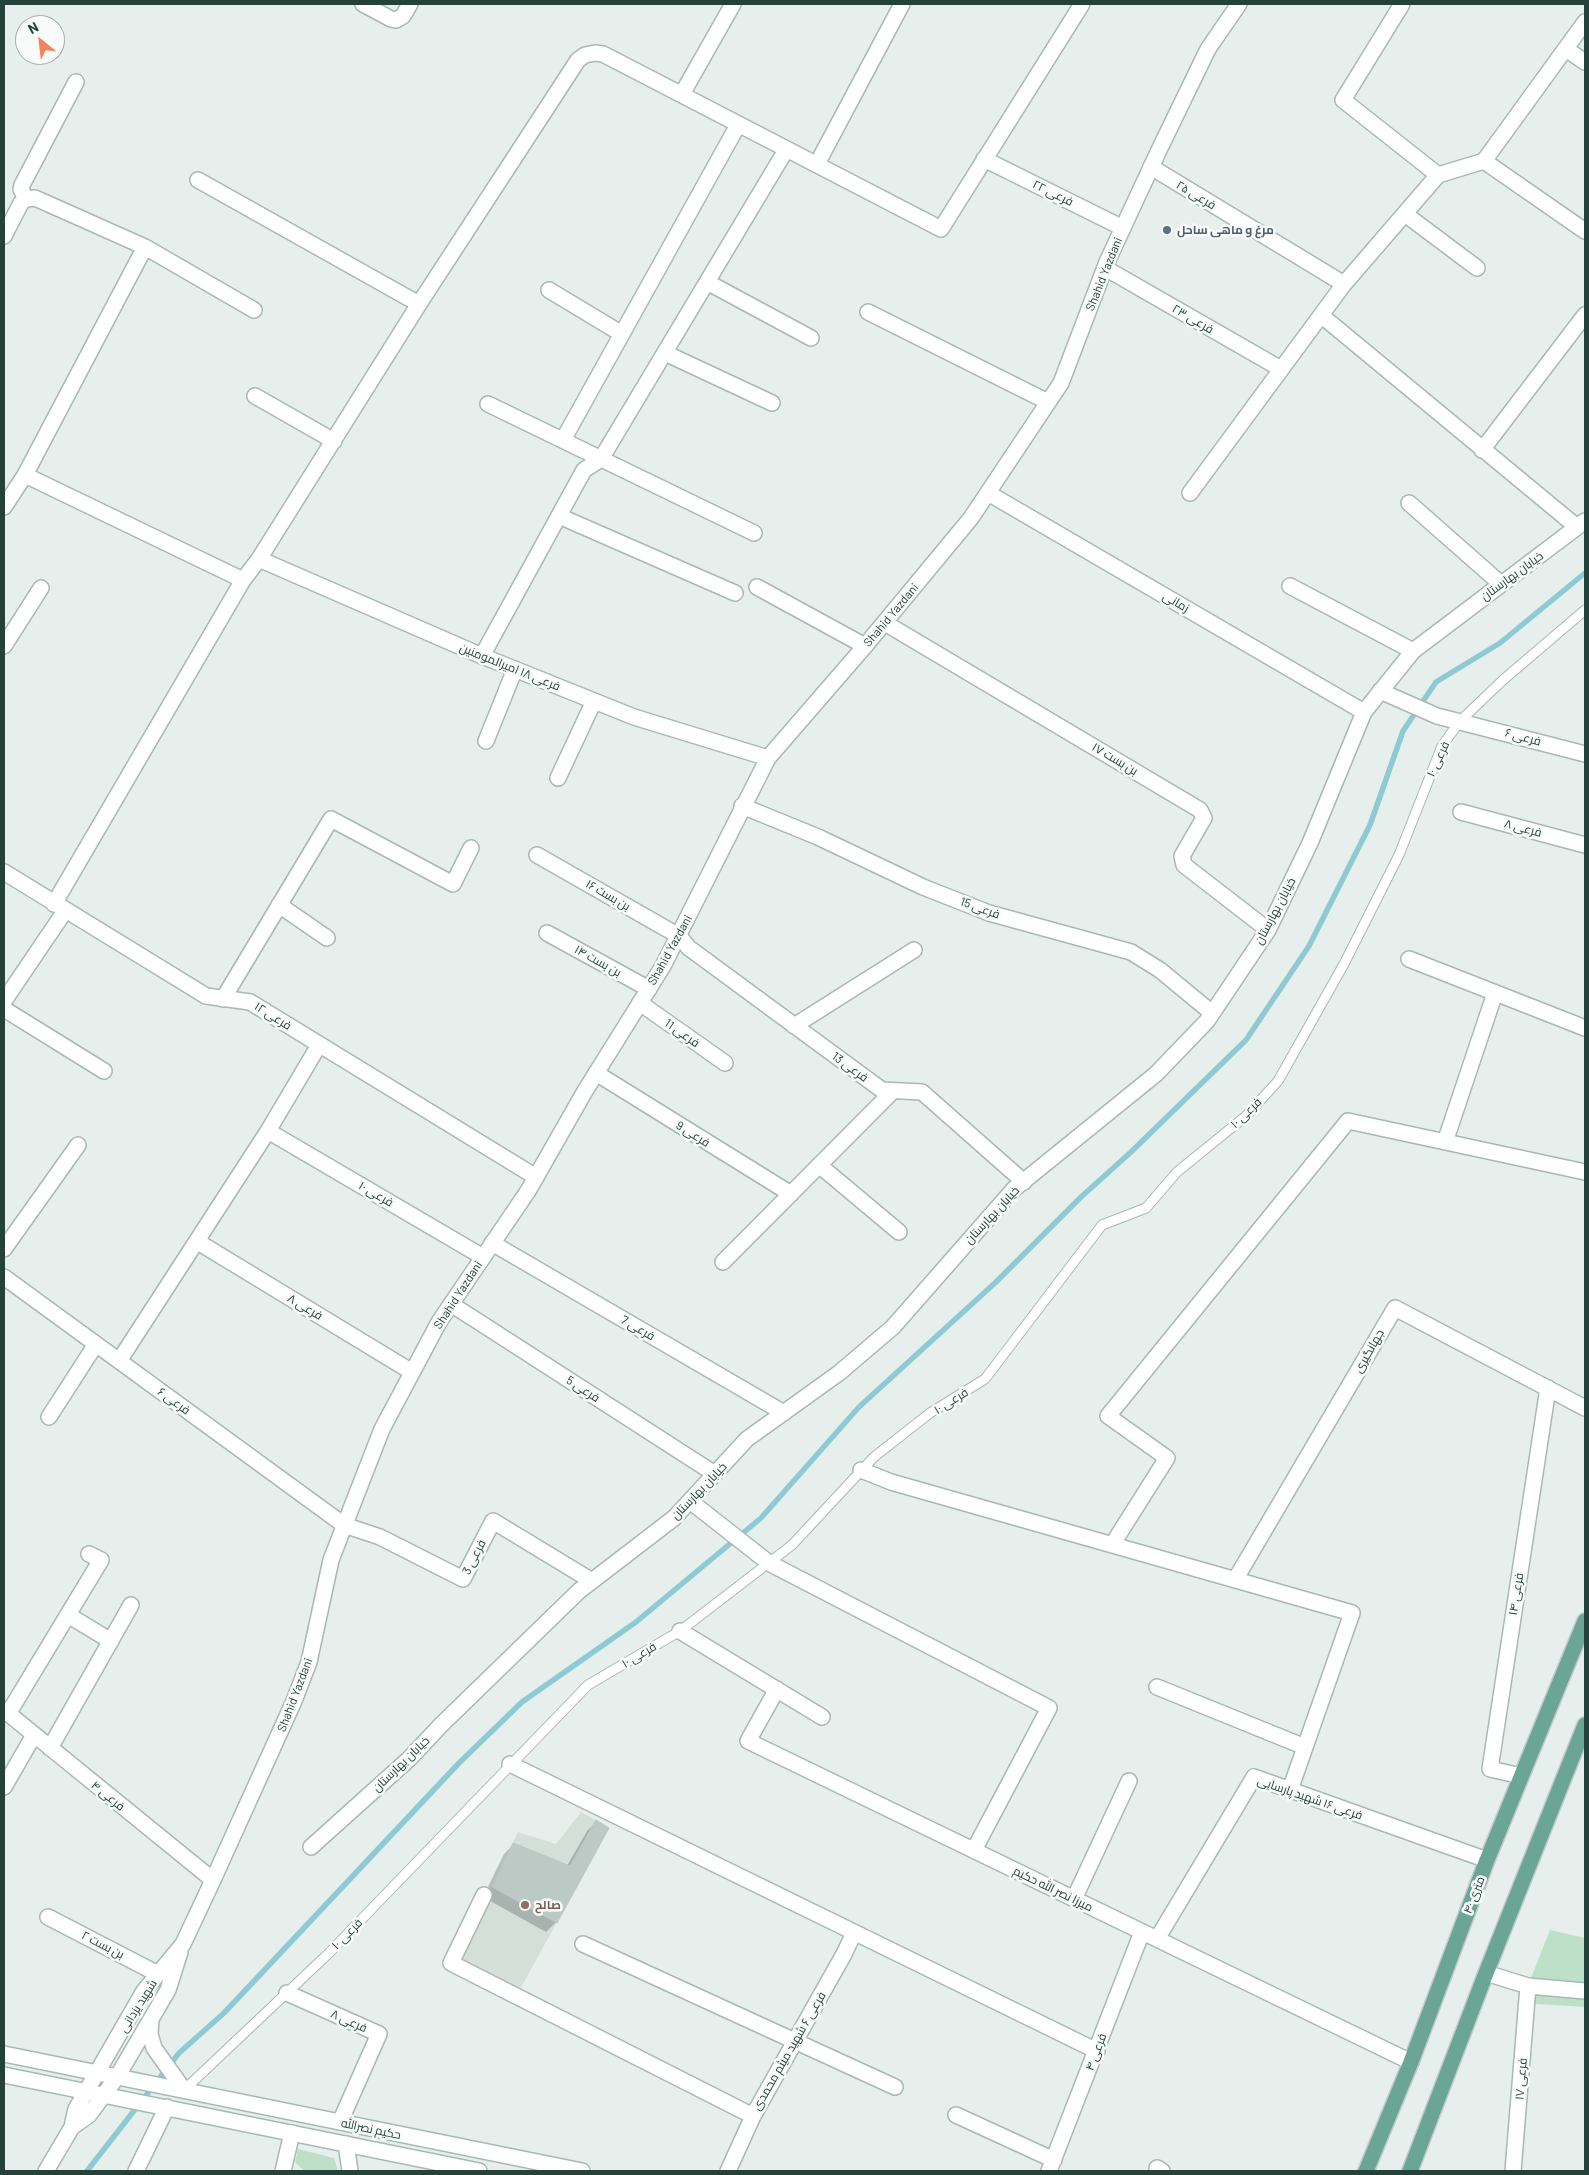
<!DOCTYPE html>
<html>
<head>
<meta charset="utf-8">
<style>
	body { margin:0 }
	#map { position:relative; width:1589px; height:2175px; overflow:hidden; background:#e6efeb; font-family:Barlow,sans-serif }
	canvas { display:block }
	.frame { position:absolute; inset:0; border:5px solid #24423a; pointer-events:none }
	.north { position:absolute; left:15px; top:15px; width:50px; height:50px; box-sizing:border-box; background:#f7fbf9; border:1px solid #a3b1ad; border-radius:50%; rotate:331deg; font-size:14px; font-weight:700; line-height:20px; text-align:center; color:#24423a }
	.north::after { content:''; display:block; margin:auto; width:18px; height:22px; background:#f4845f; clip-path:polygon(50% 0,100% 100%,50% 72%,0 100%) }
</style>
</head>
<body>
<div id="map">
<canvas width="1589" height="2175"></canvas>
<div class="frame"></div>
<div class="north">N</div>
</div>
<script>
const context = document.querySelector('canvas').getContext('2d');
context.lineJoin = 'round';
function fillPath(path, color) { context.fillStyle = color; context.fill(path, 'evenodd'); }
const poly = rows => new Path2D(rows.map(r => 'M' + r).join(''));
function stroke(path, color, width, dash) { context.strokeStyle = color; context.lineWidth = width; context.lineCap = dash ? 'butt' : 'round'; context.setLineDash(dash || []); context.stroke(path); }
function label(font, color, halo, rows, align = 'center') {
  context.font = font + ' Barlow,Cairo,sans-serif'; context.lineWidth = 5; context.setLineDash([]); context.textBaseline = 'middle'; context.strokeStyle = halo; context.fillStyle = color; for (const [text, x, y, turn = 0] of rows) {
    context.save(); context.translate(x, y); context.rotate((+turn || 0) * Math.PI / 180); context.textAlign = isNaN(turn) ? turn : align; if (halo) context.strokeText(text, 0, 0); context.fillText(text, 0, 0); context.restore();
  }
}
fillPath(poly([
	[581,1812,609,1828,519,1991,457,1959,518,1832,556,1844]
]), '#d4dfda');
fillPath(poly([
	[1550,1930,1585,1938,1585,2007,1521,2003],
	[298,2149,334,2158,338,2171,304,2171,295,2162]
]), '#bfe0c8');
fillPath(poly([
	[596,1822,556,1922,546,1932,483,1897,504,1854,514,1844,567,1866,587,1831]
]), '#0003');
stroke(poly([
	[87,2171,179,2053,224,2013,459,1763,522,1702,636,1622,761,1518,859,1407,996,1282,1081,1197,1131,1152,1246,1040,1309,946,1370,825,1403,731,1436,682,1500,643,1585,573]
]), '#8ec9d4', 5.5);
const building = poly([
	[596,1820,609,1828,557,1923,492,1887,513,1843,570,1866,596,1820]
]);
fillPath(building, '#bbcac4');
stroke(building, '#b8c9c2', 1);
const service = poly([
	[184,2090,329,1953,588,1685,680,1631,792,1545,874,1457,930,1413,985,1379,1102,1225,1146,1208,1177,1172,1246,1116,1278,1081,1344,964,1399,855,1442,746,1460,721,1503,680,1585,610]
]);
const minor = poly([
	[363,4,391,19,396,20,403,16,410,4],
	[1402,4,1343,100,1438,175,1484,161,1585,231],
	[1566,49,1585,62],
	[682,94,733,4],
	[984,159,1123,228],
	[1484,161,1585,22],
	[817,164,902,4],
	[1151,167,1344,284],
	[198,180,419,304],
	[26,199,21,189,22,185,76,82],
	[1405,214,1477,268],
	[4,236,21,203,26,199,35,198,145,247,254,310],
	[1105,268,1281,369],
	[707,282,811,338],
	[549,290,622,334],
	[868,312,1048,402],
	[1322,316,1577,527],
	[665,353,772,403],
	[255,396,334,441],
	[488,404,754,533],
	[563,440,738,125],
	[1482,450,1585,315],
	[25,475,145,247],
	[988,493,1364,712],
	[1190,493,1344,284,1438,175],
	[1409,503,1501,584],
	[4,507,25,475,243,580],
	[559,516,735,593],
	[259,559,482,656,634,717,768,758],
	[1290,586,1413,651],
	[757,587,865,646],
	[885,623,1200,810,1204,818,1182,856,1184,865,1268,930],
	[4,646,41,588],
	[482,656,584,470,601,459,786,150],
	[1380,691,1437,716,1585,754],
	[486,741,515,669],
	[558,778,594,701],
	[742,806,818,837,923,887,989,913,1131,952,1160,970,1212,1013],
	[1461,812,1585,845],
	[537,855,679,936,689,948,882,1090,922,1092,1024,1182],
	[4,872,206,996,250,1002,536,1177],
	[54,904,243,580,259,559,419,304,578,60,585,55,595,53,603,54,941,229,1082,4],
	[279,905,327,938],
	[547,933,649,989],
	[1409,959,1585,1028],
	[223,999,331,819,453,884,471,848],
	[4,1001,65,911],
	[640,1003,725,1063],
	[4,1009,104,1071],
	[794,1026,914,950],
	[596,1073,791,1194],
	[268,1131,483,1257],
	[1445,1142,1495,993],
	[819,1165,899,1232],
	[198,1242,412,1372],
	[492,1243,784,1413],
	[4,1249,78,1145],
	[723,1262,893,1091],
	[4,1277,344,1525,380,1537,463,1579,493,1521,592,1581],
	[451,1304,715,1474],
	[119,1361,268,1131,319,1045],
	[49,1417,96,1344],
	[861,1470,891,1482,1352,1613,1290,1790],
	[690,1501,769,1563,1049,1708,974,1850],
	[1112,1545,1167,1458,1108,1416,1348,1121,1585,1172],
	[1235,1580,1395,1308,1585,1408],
	[68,1615,111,1641],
	[680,1631,822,1717],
	[1157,1687,1305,1747],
	[777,1689,748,1741,1411,2062],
	[4,1710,213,1880],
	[8,1714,101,1560,89,1554],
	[50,1748,131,1605],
	[510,1764,1097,2051],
	[1521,1776,1490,1769,1548,1388],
	[4,1787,34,1735],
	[311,1847,409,1759,441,1725,579,1591,674,1518,747,1439,839,1373,893,1327,1014,1189,1156,1074,1207,1021,1268,930,1310,843,1364,712,1413,651,1585,521],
	[484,1895,451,1963,753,2116],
	[1074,1899,1129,1781],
	[48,1917,158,1974],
	[1157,1939,1254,1777,1487,1860],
	[583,1944,895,2087],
	[1486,1973,1528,1986,1585,1991],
	[287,1993,379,2034,340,2122],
	[956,2115,1054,2160],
	[346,2144,350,2171],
	[1157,2168,1162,2171],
	[136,2171,167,2107],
	[283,2171,292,2133],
	[728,2171,753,2116,844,1954,854,1933],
	[1049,2171,1142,1932],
	[1513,2171,1528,1986]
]);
const tertiary = poly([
	[151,2019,150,2034,154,2048,184,2090],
	[72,2127,89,2115,117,2077,168,1990,180,1952],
	[46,2171,72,2127,76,2109,144,1991,183,1944,213,1880,294,1701,309,1662,331,1560,382,1429,439,1322,528,1191,585,1091,663,966,768,758,865,646,971,518,1061,383,1107,262,1160,148,1208,49,1239,4]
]);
const secondary = poly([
	[4,2054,582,2171],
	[4,2075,479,2171]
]);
const primary = poly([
	[1366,2171,1411,2062,1487,1860,1585,1621],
	[1410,2171,1486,1973,1585,1725]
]);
stroke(service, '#a8b8b2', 11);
stroke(minor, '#a8b8b2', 18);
stroke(tertiary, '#a8b8b2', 18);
stroke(secondary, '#a4bbb3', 18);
stroke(primary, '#c2cac8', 18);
stroke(service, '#fff', 9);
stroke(minor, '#fff', 15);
stroke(tertiary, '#fff', 15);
stroke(secondary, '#fff', 15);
stroke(primary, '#6aa596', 15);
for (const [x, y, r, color] of [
	[1167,230,5,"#5c6f8a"],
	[525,1905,5,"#8d6e63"]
]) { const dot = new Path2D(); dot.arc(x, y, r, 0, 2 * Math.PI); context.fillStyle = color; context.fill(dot); stroke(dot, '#f7fbf9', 2); }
label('12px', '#24423a', '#f7fbf9', [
	["فرعی ۲۲",1053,193,26],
	["فرعی ۲۵",1196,195,31],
	["Shahid Yazdani",1104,274,-68],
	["فرعی ۲۳",1193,319,30],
	["خیابان بهارستان",1512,576,-36],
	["زمانی",1176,602,30],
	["Shahid Yazdani",891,615,-50],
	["فرعی ۱۸ امیرالمومنین",510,667,22],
	["فرعی ۶",1523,737,15],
	["بن بست ۱۷",1115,759,31],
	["فرعی ۱۰",1438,759,-65],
	["فرعی ۸",1523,828,15],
	["بن بست ۱۶",608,895,30],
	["فرعی 15",980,908,20],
	["خیابان بهارستان",1275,911,-62],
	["Shahid Yazdani",670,950,-61],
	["بن بست ۱۴",598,961,29],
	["فرعی ۱۲",273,1016,32],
	["فرعی 11",682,1033,35],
	["فرعی 13",850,1067,36],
	["فرعی ۱۰",1246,1113,-44],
	["فرعی 9",693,1134,32],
	["فرعی ۱۰",376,1194,30],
	["خیابان بهارستان",992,1215,-47],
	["Shahid Yazdani",458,1295,-57],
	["فرعی ۸",305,1307,31],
	["فرعی 7",638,1328,30],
	["جهانگیری",1369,1351,-60],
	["فرعی 5",583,1389,33],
	["فرعی ۶",174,1401,36],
	["فرعی ۱۰",951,1401,-32],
	["خیابان بهارستان",699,1491,-46],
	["فرعی 3",474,1557,-63],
	["فرعی ۱۴",1516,1594,-81],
	["فرعی ۱۰",639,1655,-31],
	["Shahid Yazdani",295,1695,-69],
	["خیابان بهارستان",401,1764,-44],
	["فرعی ۴",108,1796,39],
	["فرعی ۱۶ شهید پارسایی",1310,1798,19],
	["میرزا نصر الله حکیم",1053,1889,26],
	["۴۰ متری",1474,1895,-69],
	["فرعی ۱۰",347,1934,-46],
	["بن بست ۲",103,1945,27],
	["شهید یزدانی",138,2006,-58],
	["فرعی ۸",349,2021,24],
	["فرعی ۶ شهید میثم محمدی",789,2051,-60],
	["فرعی ۴",1096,2052,-69],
	["فرعی ۱۷",1521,2079,-85],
	["حکیم نصرالله",371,2129,12]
]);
label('bold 12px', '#4e5e75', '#f7fbf9', [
	["مرغ و ماهی ساحل",1177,230]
], 'left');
label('bold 12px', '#785e54', '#f7fbf9', [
	["صالح",535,1905]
], 'left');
</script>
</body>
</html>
